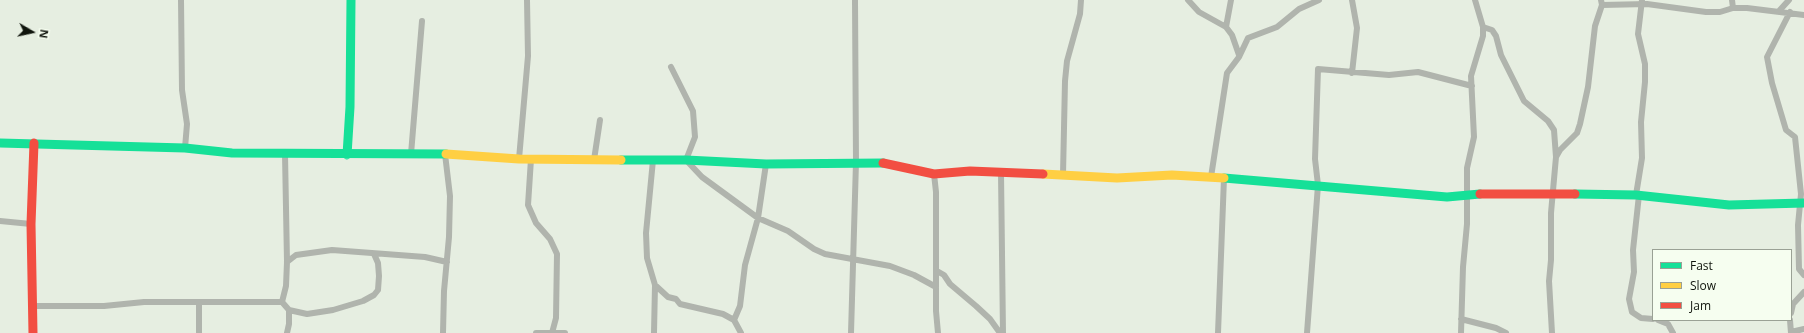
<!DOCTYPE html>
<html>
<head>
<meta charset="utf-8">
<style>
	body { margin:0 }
	#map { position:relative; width:1804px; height:333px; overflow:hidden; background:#e6eee1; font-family:"Open Sans",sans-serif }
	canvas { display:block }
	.legend { position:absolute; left:1652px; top:249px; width:140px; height:72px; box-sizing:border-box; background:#f6fef0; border:1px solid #9aa195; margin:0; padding:5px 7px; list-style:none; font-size:12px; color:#10150d }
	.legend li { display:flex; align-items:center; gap:8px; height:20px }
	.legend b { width:20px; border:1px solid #9aa195 }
	.north { position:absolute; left:12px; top:12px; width:40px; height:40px; -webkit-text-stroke:3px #f6fef0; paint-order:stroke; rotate:99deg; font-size:11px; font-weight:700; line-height:16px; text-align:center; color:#10150d }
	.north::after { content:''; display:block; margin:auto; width:14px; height:18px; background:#10150d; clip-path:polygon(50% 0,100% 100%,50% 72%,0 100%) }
</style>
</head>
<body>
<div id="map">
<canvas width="1804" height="333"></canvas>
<ul class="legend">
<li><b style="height:5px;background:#16e098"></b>Fast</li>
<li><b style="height:5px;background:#ffcf43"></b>Slow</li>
<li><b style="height:5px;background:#f24e42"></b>Jam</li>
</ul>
<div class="north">N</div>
</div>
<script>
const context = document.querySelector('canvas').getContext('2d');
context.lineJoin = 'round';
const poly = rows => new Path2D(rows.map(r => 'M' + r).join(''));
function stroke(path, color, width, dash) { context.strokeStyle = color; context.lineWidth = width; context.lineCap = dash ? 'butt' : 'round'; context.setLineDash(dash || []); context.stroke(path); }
stroke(poly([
	[181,0,182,90,187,124,185,148],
	[1188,0,1199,12,1226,27,1232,35,1239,55],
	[1732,0,1733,8],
	[1602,5,1647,4,1706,12,1720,12,1733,8,1747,8,1804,15],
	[1779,11,1789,0],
	[1790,12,1767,57,1772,83,1786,130,1795,137,1801,194,1798,225,1799,269,1804,275],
	[1226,27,1231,0],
	[1483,27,1492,30,1496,36,1501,55,1524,101,1548,121,1554,130,1556,157],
	[671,67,693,111,695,137,686,160,702,177,758,218,788,231,814,249,825,254,890,266,914,275,936,287],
	[1352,73,1357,28,1352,0],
	[285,154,287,262,286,286,282,302,289,310,289,324,287,333],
	[411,154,422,21],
	[519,159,528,56,527,0],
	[531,159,528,205,536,223,550,239,557,254,556,318,552,333],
	[594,160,600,120],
	[653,160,646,233,647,258,655,285,654,333],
	[1001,173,1003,333],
	[934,174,936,192,936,311,938,333],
	[1063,175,1065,81,1067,61,1080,14,1081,0],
	[1211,177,1227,73,1239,57,1248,38,1277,27,1299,9,1319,0],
	[1636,195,1642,158,1641,122,1645,82,1645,64,1638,34,1642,0],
	[1639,195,1633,250,1634,272,1629,299,1632,312,1641,318,1653,319],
	[0,221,31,224],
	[287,262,296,255,332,250,425,257,447,262],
	[937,271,944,275,950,284,976,306,990,319,1000,333],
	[655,285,668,297,676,299,680,304,723,314,734,320,741,333],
	[199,303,199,333],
	[32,306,104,306,144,302,282,302],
	[289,310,307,314,333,310,363,301,374,295,378,290,379,276,378,263,374,254],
	[1791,313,1793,304,1804,292],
	[1461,319,1496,328,1506,333],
	[734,320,740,306,745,265,758,218,766,164],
	[1658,320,1668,324,1673,333],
	[1790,320,1791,333],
	[1791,332,1804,329],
	[443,333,444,291,449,237,450,196,445,154],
	[536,333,565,333],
	[851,333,856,162,855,0],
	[1218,333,1224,178],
	[1307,333,1318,185,1315,159,1318,69,1389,75,1418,72,1472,86],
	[1461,333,1463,267,1467,224,1467,168,1474,137,1471,76,1483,36,1483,27,1475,0],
	[1552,333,1549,281,1551,260,1551,213,1555,168,1556,157,1560,150,1577,133,1580,124,1588,87,1595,26,1602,5,1601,0]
]), '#b0b4ad', 6);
stroke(poly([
	[0,143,185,148,232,153,446,154],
	[347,155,350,107,351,0],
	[621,160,686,160,766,164,883,163],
	[1224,178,1447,197,1480,194],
	[1575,194,1636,195,1729,205,1804,203]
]), '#16e098', 9);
stroke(poly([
	[446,154,519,159,621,160],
	[1043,174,1117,178,1172,175,1224,178]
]), '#ffcf43', 9);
stroke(poly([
	[883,163,934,174,970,171,1043,174],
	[1480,194,1575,194],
	[33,333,31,224,34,143]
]), '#f24e42', 9);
</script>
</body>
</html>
